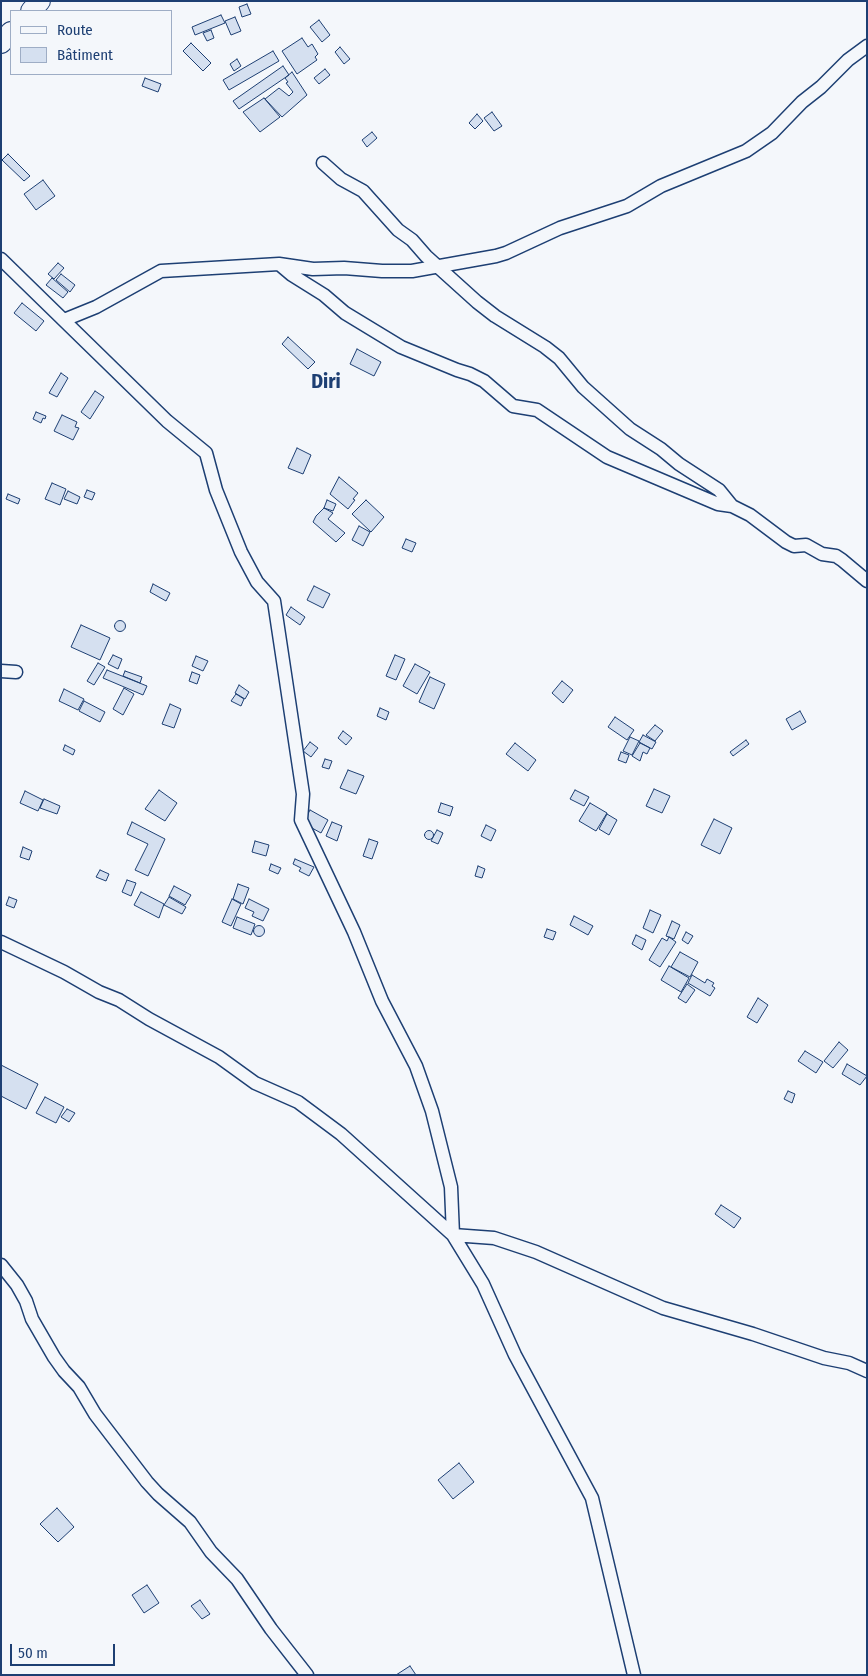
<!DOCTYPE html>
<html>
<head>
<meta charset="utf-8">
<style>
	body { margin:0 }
	#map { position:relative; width:868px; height:1676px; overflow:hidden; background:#f4f7fb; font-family:"Fira Sans Condensed",sans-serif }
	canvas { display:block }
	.frame { position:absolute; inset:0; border:2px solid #1d3f73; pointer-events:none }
	.legend { position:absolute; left:10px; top:10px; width:162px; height:65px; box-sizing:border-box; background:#f4f7fb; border:1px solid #9eadc5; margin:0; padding:6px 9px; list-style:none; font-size:15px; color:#1d3f73 }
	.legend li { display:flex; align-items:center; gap:10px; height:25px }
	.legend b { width:25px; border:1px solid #9eadc5 }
	.scale { position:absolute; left:10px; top:1644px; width:105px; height:22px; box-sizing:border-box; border:2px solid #1d3f73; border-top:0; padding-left:6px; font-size:15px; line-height:18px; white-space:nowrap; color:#1d3f73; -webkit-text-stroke:4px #f4f7fb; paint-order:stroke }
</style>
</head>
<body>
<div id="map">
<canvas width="868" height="1676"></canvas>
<div class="frame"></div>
<ul class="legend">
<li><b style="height:6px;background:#f4f7fb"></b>Route</li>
<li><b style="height:14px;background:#d5e0f0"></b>Bâtiment</li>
</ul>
<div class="scale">50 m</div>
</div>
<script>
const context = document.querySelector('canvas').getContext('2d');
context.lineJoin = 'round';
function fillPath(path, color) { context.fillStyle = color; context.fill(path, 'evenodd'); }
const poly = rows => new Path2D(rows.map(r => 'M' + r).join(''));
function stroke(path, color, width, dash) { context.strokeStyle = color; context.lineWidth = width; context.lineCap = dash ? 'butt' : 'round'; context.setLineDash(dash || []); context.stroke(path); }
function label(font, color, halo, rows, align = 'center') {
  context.font = font + ' "Fira Sans Condensed",sans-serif'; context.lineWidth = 4; context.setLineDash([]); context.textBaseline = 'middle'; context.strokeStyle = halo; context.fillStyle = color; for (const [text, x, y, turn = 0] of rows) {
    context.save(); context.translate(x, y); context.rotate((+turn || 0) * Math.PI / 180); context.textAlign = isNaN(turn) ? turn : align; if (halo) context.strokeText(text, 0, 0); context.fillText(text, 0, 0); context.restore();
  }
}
const building = poly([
	[247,4,251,14,242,17,239,7,247,4],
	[221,15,225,23,195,35,192,27,221,15],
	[235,17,241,31,231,35,225,21,235,17],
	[319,20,330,35,322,42,310,27,319,20],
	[211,30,214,38,207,41,203,33,211,30],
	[302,38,308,47,312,44,318,54,315,57,317,60,297,74,282,51,302,38],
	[191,43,211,63,203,71,183,51,191,43],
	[340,47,350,59,344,64,335,52,340,47],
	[273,51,279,61,229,90,223,80,273,51],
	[237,59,241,66,234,71,230,64,237,59],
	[283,66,289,75,239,109,233,101,283,66],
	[325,69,330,75,319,84,314,78,325,69],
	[292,72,307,95,282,117,265,99,279,88,289,96,293,92,286,83,288,82,285,78,292,72],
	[145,78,161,84,158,92,142,86,145,78],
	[264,98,280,117,260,132,243,112,264,98],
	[492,112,502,126,494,131,484,118,492,112],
	[477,114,483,121,475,129,469,123,477,114],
	[372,132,377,138,367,147,362,140,372,132],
	[8,154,30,176,24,181,2,160,8,154],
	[43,180,55,196,36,210,24,194,43,180],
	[58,263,64,268,54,279,48,274,58,263],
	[61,274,75,285,70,292,56,280,61,274],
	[52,278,68,292,63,298,46,285,52,278],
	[22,303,44,321,36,331,14,313,22,303],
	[288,337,315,362,308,369,282,344,288,337],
	[357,349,381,362,374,376,350,364,357,349],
	[61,373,68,378,57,397,49,393,61,373],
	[95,391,104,397,90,419,81,412,95,391],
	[36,412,46,416,45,419,43,418,41,423,33,419,36,412],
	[62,415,77,422,75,427,79,428,73,440,54,431,62,415],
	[297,448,311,455,303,474,288,468,297,448],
	[339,477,358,493,353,499,355,500,348,509,330,494,339,477],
	[52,483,66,489,60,505,45,499,52,483],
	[87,490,95,493,92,500,84,497,87,490],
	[68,491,80,497,77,504,64,499,68,491],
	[8,494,20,499,18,504,6,499,8,494],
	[327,500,336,504,333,511,324,508,327,500],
	[366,500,384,517,371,532,352,514,366,500],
	[324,508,333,513,328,519,345,533,336,542,313,522,316,516,324,508],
	[359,526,370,532,363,546,352,540,359,526],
	[406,539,416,543,412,552,402,548,406,539],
	[153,584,170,593,166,601,150,592,153,584],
	[314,586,330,594,323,608,307,600,314,586],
	[291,607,305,617,300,625,286,615,291,607],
	'114.5 626a5.5 5.5 0 1 1 11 0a5.5 5.5 0 1 1-11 0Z',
	[81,625,110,638,100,660,71,647,81,625],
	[113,655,122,659,118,669,108,664,113,655],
	[395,655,405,659,396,680,386,676,395,655],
	[196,656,208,661,203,671,192,666,196,656],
	[98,663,105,667,94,685,87,681,98,663],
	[415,664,430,672,417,694,403,686,415,664],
	[107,670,147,686,143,695,103,678,107,670],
	[125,671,142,677,140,683,123,676,125,671],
	[192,672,200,675,197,684,189,681,192,672],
	[430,677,445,684,434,709,419,702,430,677],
	[562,681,573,690,563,703,552,693,562,681],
	[239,685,249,692,245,699,235,693,239,685],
	[124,688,134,694,123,715,113,709,124,688],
	[64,689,84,699,78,710,59,701,64,689],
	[236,694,244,699,241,706,231,701,236,694],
	[84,701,105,712,100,722,79,711,84,701],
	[170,704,181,709,174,728,162,724,170,704],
	[380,708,389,712,386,720,377,716,380,708],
	[800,711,806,722,792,730,786,719,800,711],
	[615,717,634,730,627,740,608,727,615,717],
	[655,725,663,731,655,741,646,735,655,725],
	[343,731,352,738,346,745,338,738,343,731],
	[643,735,656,742,652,749,639,742,643,735],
	[630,737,639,741,632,755,623,751,630,737],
	[746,740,749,744,733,756,730,752,746,740],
	[310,742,318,748,311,757,303,751,310,742],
	[515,743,536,760,528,771,506,754,515,743],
	[640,743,650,748,647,754,643,752,640,761,632,756,640,743],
	[65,745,75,750,73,755,63,750,65,745],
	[621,752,629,755,626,763,618,760,621,752],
	[325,759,332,761,329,769,322,767,325,759],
	[348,770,364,776,356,794,340,788,348,770],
	[654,789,670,796,662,813,646,806,654,789],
	[159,790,177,803,165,821,145,809,159,790],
	[575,790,589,797,584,806,570,799,575,790],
	[25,791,43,800,38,811,20,803,25,791],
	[44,799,60,806,57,814,40,808,44,799],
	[441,803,453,807,450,816,438,812,441,803],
	[590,803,607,813,596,831,579,821,590,803],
	[310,810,328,820,321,833,303,823,310,810],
	[607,814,617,820,609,835,599,829,607,814],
	[714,819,732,828,720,854,701,845,714,819],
	[132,822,165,839,148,876,135,870,148,844,127,834,132,822],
	[332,822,342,826,337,841,326,836,332,822],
	[486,825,496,830,491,841,481,836,486,825],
	[437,830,443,833,438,844,431,841,437,830],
	'424.5 835a4.5 4.5 0 1 1 9 0a4.5 4.5 0 1 1-9 0Z',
	[369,839,378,842,372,859,363,856,369,839],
	[255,841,269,845,266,856,252,852,255,841],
	[23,847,32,851,29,860,20,857,23,847],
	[295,859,314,867,309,876,299,871,301,868,293,864,295,859],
	[271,864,281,868,278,874,269,870,271,864],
	[478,866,485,869,482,878,475,876,478,866],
	[100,870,109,874,106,881,96,877,100,870],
	[127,880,136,883,131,896,122,892,127,880],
	[238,884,249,888,243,904,233,899,238,884],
	[174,886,191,895,185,905,169,896,174,886],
	[141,892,164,904,159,918,134,905,141,892],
	[9,897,17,900,14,908,6,905,9,897],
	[169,897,186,907,182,914,164,905,169,897],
	[232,899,241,904,231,926,222,922,232,899],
	[249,899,269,909,263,921,252,916,254,912,245,908,249,899],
	[650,910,661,915,653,933,643,928,650,910],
	[574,916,593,926,588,935,570,925,574,916],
	[237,917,255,924,251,935,233,928,237,917],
	[672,921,680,925,674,939,666,936,672,921],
	'253.5 931a5.5 5.5 0 1 1 11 0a5.5 5.5 0 1 1-11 0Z',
	[547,929,556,932,553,940,544,937,547,929],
	[686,932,693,936,688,944,682,940,686,932],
	[636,935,646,940,642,950,632,944,636,935],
	[669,937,676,942,660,967,649,960,662,938,667,941,669,937],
	[680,952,698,962,690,977,671,967,680,952],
	[669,966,689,978,681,992,661,980,669,966],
	[692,975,705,983,707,979,714,983,712,986,715,988,710,996,688,983,692,975],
	[687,984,695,990,686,1003,678,998,687,984],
	[758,998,768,1005,757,1023,747,1017,758,998],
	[839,1042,848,1050,833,1068,824,1061,839,1042],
	[805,1051,823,1062,816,1073,798,1061,805,1051],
	[847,1064,867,1076,860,1085,842,1074,847,1064],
	[1,1065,38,1084,26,1109,1,1096,1,1065],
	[788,1091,795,1094,792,1103,784,1099,788,1091],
	[45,1097,64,1107,56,1123,36,1113,45,1097],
	[67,1109,75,1113,69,1122,61,1117,67,1109],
	[721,1205,741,1218,734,1228,715,1214,721,1205],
	[459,1463,474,1482,453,1499,438,1480,459,1463],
	[57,1508,74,1527,58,1542,40,1524,57,1508],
	[147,1585,159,1603,144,1613,132,1595,147,1585],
	[200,1600,210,1614,202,1619,191,1606,200,1600],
	[410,1666,416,1675,396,1675,410,1666]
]);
fillPath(building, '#d5e0f0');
stroke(building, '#1d3f73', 1);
const minor = poly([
	[323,163,341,179,363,191,398,230,412,240,426,256,477,302,495,316,545,347,559,358,583,387,630,429,661,449,679,464,719,490,732,506,750,515,786,542,794,546,806,545,822,554,836,556,842,560,867,581],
	[1,259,167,421,206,453,216,490,241,552,257,582,274,601,303,794,301,820,354,932,382,1001,416,1066,432,1111,451,1187,453,1235,483,1284,515,1355,592,1498,634,1675],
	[279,264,313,269,344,268,382,271,412,271,496,256,506,253,560,228,627,206,661,186,746,151,772,133,802,102,821,87,848,60,867,46],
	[64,320,96,307,161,271,279,264,292,275,324,295,345,313,401,347,457,370,470,374,484,381,513,406,537,410,607,457,718,504,732,506],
	[1,671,16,672],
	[1,942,64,972,99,992,119,1000,149,1019,219,1057,255,1083,298,1102,341,1134,453,1235,494,1238,536,1252,663,1308,753,1334,824,1358,849,1363,867,1371],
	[1,1265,17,1285,26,1301,32,1319,54,1357,64,1371,79,1387,95,1414,147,1482,158,1494,190,1522,211,1552,237,1579,271,1629,307,1675]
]);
const primary = poly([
	[31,11,40,1],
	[1,43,11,32]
]);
stroke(minor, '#1d3f73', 15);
stroke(primary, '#1d3f73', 22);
stroke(minor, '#f4f7fb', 12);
stroke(primary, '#f4f7fb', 20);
label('bold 20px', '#1d3f73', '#f4f7fb', [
	["Diri",326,382]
]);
</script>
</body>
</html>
